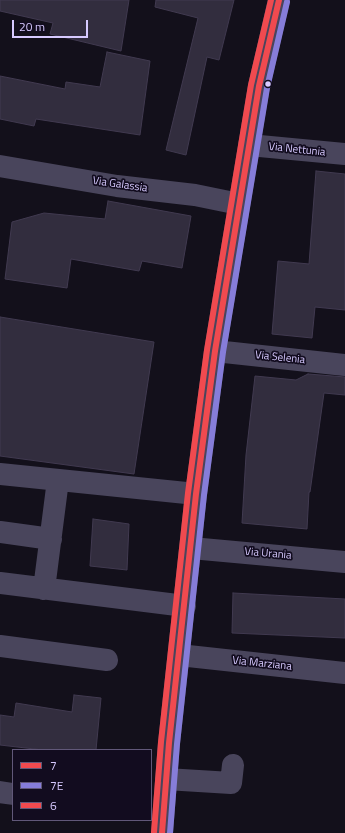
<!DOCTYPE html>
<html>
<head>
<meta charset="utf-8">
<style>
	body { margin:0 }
	#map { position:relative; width:345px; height:833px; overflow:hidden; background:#13101b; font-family:"Titillium Web",sans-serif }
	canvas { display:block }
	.legend { position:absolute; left:12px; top:749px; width:140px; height:72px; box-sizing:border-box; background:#120c1f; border:1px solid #615879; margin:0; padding:5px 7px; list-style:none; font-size:12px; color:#d7caff }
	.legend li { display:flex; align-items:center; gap:8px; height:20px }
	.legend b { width:20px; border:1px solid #615879 }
	.scale { position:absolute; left:12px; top:20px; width:76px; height:18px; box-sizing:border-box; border:2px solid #d7caff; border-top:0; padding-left:5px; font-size:12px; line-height:14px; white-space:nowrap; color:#d7caff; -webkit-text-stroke:3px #120c1f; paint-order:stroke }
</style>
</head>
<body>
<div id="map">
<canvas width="345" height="833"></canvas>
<ul class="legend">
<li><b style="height:5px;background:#f04a4f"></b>7</li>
<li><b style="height:5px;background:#867dd9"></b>7E</li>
<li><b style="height:5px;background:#f04a4f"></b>6</li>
</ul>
<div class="scale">20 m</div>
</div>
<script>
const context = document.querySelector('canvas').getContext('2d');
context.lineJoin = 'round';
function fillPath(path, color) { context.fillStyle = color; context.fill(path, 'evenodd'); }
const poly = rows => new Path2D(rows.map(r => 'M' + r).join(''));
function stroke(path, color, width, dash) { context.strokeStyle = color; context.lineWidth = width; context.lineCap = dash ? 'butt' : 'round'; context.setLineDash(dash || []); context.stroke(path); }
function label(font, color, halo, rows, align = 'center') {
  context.font = font + ' "Titillium Web",sans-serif'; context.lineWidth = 3.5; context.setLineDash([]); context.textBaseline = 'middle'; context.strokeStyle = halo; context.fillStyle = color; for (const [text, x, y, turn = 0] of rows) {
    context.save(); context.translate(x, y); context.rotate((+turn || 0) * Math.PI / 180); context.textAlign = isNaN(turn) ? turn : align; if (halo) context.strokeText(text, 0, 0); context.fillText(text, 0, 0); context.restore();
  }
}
const building = poly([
	[0,0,129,0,121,51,50,34,53,23,0,11,0,0],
	[156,0,234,0,219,60,207,57,186,155,166,150,198,18,155,7,156,0],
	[107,52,150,61,140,135,36,119,34,126,0,119,0,76,65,89,66,82,100,87,107,52],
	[316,171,345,174,345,310,315,307,312,338,272,334,278,261,309,264,316,171],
	[108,201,191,216,182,268,142,261,139,271,71,259,67,288,5,279,12,222,44,213,105,219,108,201],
	[0,317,154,342,134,474,0,456,0,317],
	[308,374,345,377,345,395,324,393,310,492,309,492,307,529,242,523,246,455,255,376,296,380,308,374],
	[93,519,129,524,127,570,90,566,93,519],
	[233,593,345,599,345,638,232,633,233,593],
	[74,695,101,698,96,750,43,750,0,745,0,715,14,717,16,703,72,712,74,695]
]);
fillPath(building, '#322d3e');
stroke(building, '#413a50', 1);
stroke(poly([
	[249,145,345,154],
	[0,166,117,186,195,195,239,204],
	[215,351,345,365],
	[0,474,196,494],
	[0,532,51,539],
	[191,548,345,562],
	[0,583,185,606],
	[44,589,58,480],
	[0,646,107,660],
	[179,655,345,673],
	[166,779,231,783,233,765],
	[0,792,13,794],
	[162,833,169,743,196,494,215,351,259,86,279,0]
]), '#49455c', 22);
stroke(poly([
	[162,833,169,743,196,494,215,351,259,86,279,0]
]), '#f04a4f', 6);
stroke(poly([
	[170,833,177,744,204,495,223,352,267,88,287,2]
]), '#867dd9', 6);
stroke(poly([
	[154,832,161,742,188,493,207,350,251,85,271,0]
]), '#f04a4f', 6);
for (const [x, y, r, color] of [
	[268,84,3.5,"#d7caff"]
]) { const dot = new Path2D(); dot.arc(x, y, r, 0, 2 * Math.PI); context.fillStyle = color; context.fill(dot); stroke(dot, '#120c1f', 1.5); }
label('11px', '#d7caff', '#120c1f', [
	["Via Nettunia",297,150,6],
	["Via Galassia",120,185,8],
	["Via Selenia",280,358,6],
	["Via Urania",268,554,5],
	["Via Marziana",262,664,6]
]);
</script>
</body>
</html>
